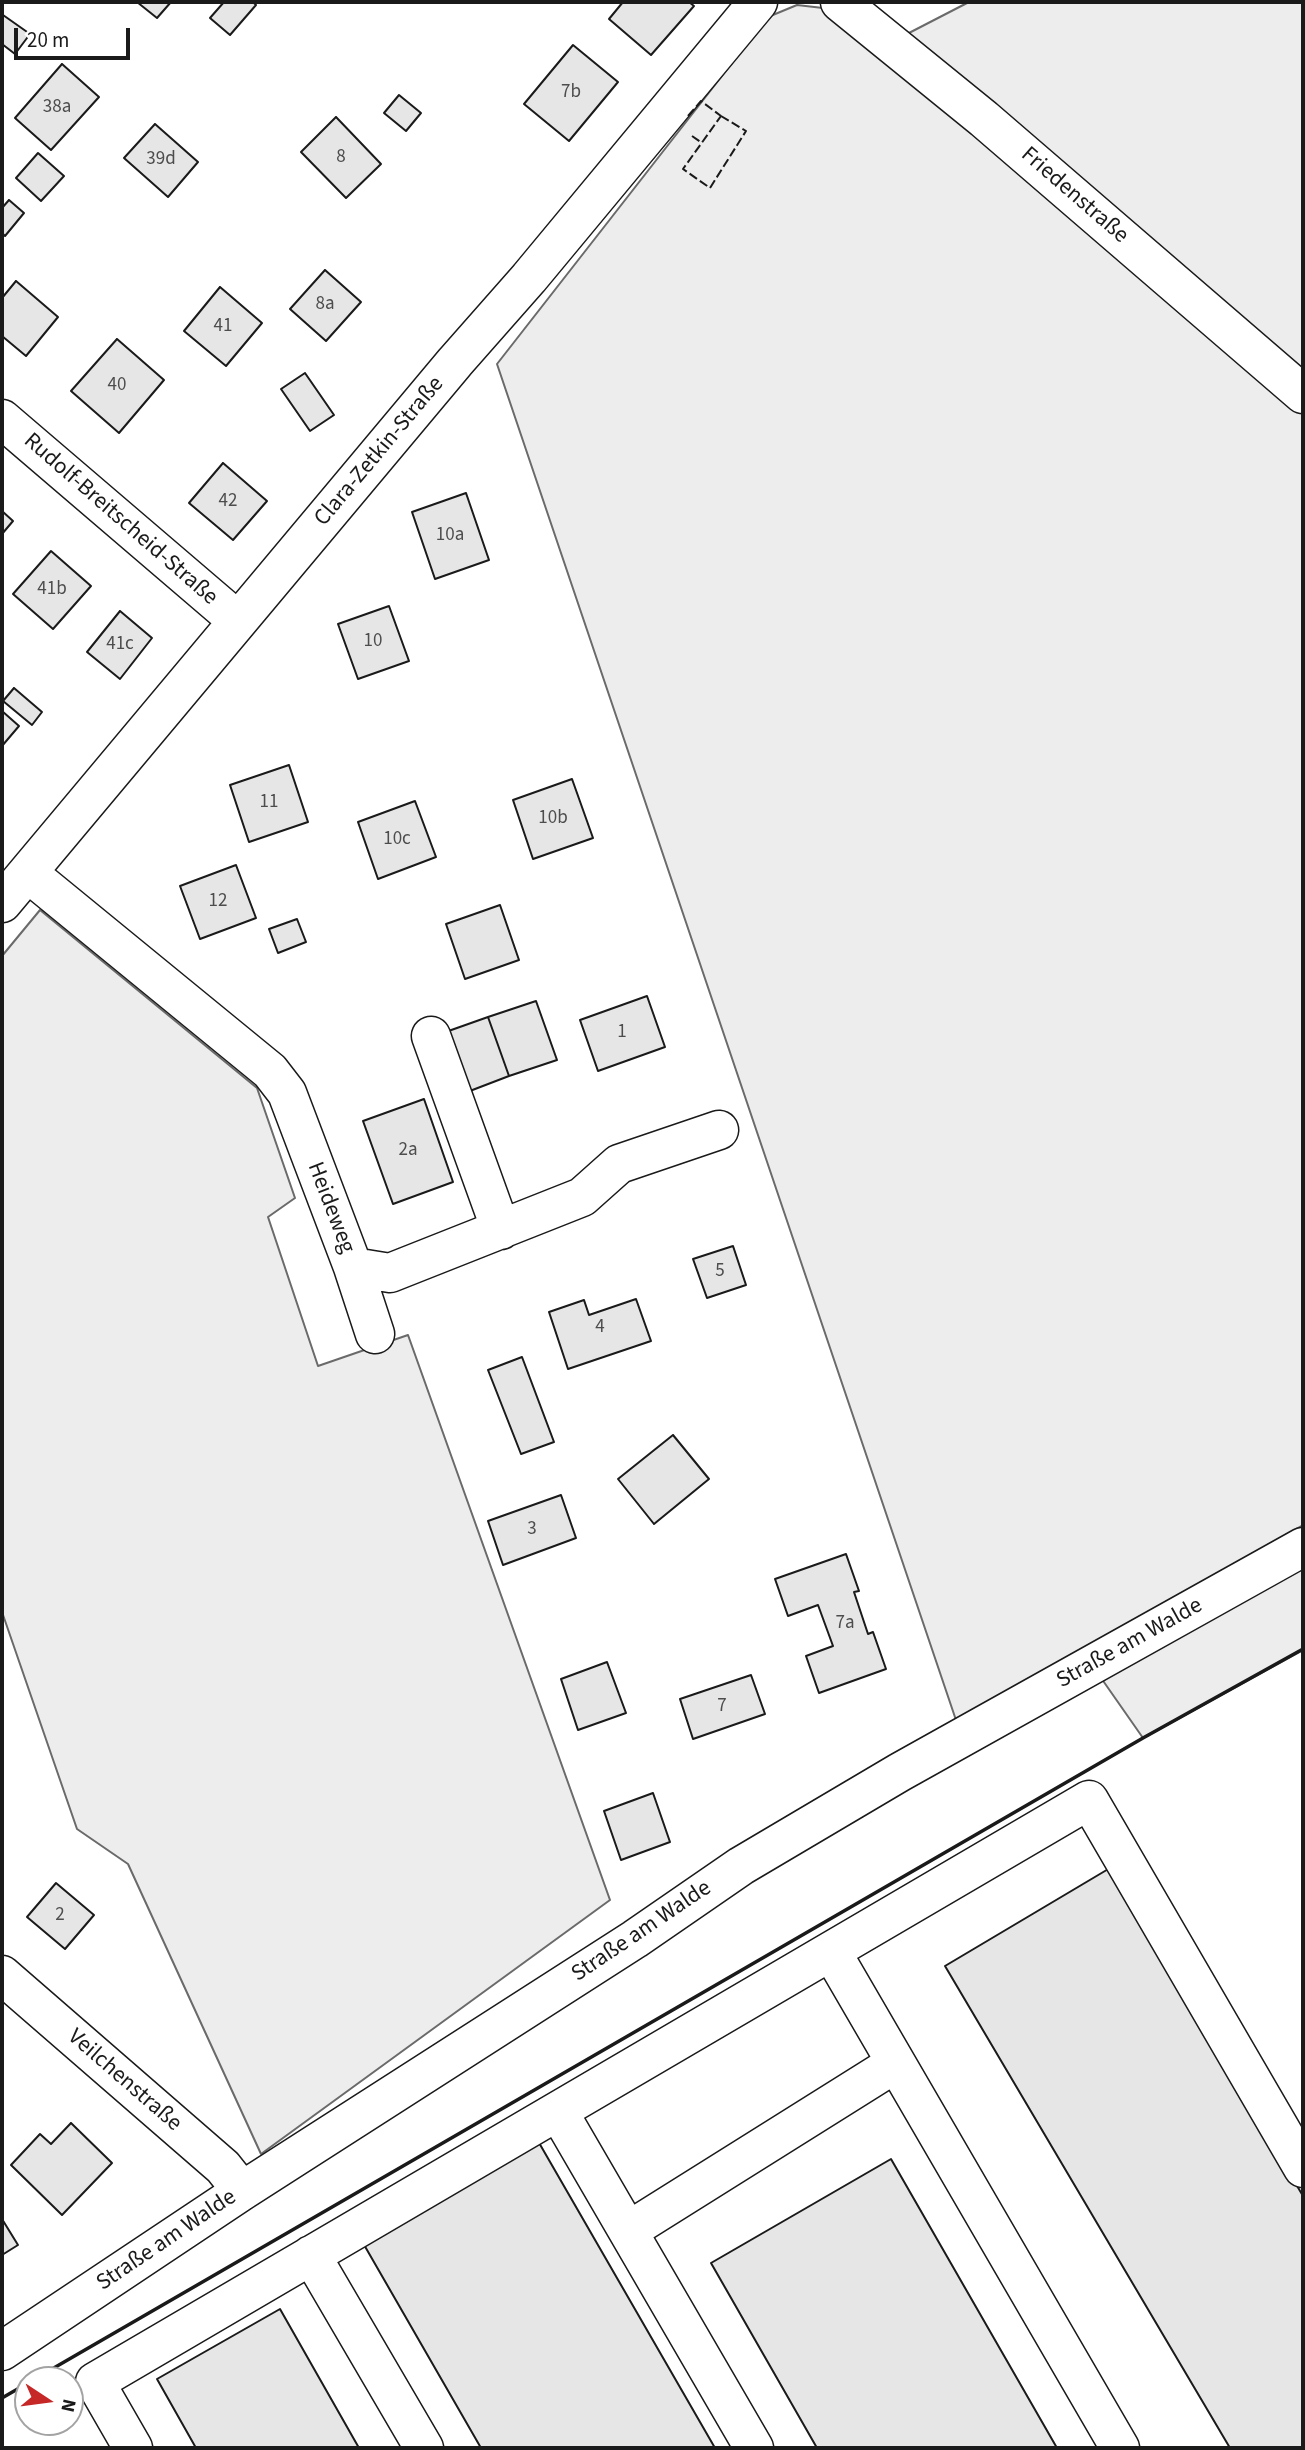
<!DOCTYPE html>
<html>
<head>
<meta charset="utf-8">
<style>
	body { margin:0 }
	#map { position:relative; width:1305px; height:2450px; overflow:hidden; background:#fff; font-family:"Source Sans 3",sans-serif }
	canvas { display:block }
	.frame { position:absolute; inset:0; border:4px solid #1a1a1a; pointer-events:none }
	.north { position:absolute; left:14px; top:2366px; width:70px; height:70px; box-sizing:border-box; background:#fff; border:2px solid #a3a3a3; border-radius:50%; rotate:103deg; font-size:19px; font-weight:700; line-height:28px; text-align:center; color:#1a1a1a }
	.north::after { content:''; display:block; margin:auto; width:24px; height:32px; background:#c62828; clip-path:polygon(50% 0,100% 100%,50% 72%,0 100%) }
	.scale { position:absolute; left:14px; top:28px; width:116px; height:32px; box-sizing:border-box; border:4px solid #1a1a1a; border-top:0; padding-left:9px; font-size:21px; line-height:24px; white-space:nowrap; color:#1a1a1a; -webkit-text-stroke:5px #fff; paint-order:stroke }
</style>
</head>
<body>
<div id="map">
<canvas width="1305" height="2450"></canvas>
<div class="frame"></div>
<div class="north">N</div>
<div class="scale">20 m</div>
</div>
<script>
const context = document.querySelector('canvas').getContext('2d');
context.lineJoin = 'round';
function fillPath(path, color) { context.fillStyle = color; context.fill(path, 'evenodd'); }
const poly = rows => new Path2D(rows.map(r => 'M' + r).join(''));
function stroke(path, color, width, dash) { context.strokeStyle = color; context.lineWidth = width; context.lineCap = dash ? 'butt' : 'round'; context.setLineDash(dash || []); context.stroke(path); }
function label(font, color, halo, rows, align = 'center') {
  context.font = font + ' "Source Sans 3",sans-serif'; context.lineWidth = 5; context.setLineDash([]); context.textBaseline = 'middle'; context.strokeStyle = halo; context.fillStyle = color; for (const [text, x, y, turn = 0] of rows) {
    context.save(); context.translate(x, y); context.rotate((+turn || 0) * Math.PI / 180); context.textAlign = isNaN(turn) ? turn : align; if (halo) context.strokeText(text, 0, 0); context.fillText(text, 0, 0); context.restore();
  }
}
const built = poly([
	[969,2,1303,2,1303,369,907,34,969,2],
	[797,5,823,8,1303,409,1303,1525,957,1723,497,364,768,17,797,5],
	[40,910,257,1088,295,1198,268,1217,318,1366,408,1335,610,1900,261,2154,128,1864,77,1829,2,1612,2,956,40,910],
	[1303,1558,1303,1650,1143,1738,1099,1675,1303,1558]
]);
fillPath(built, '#ededed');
stroke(built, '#6a6a6a', 2);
const building = poly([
	[137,2,171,2,157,18,137,2],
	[224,2,253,2,256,5,230,35,210,18,224,2],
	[623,2,689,2,694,6,651,55,609,19,623,2],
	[3,15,30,34,15,54,2,44,3,15],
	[573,45,618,82,569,141,524,104,573,45],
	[62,64,99,97,51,150,15,118,62,64],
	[399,95,421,113,406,131,384,113,399,95],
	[336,117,381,164,346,198,301,152,336,117],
	[155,124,198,162,168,197,124,158,155,124],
	[38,153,64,176,41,201,16,178,38,153],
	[9,200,24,213,5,236,2,233,2,208,9,200],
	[325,270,361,302,326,341,290,309,325,270],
	[16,281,58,317,26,356,2,336,2,298,16,281],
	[220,287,262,323,226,366,184,331,220,287],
	[117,339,164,380,119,433,71,391,117,339],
	[305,373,334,415,310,431,281,389,305,373],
	[223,463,267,501,233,540,189,503,223,463],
	[466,493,489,560,435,579,412,512,466,493],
	[2,511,13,521,2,534,2,511],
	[51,551,91,586,53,629,13,594,51,551],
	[389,606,409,661,358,679,338,624,389,606],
	[120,611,152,638,120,679,87,652,120,611],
	[14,688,42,712,32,725,3,701,14,688],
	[2,711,19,726,2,746,2,711],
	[289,765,308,822,249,842,230,785,289,765],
	[572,779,593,838,533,859,513,800,572,779],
	[415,801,436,857,378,879,358,822,415,801],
	[236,865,256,918,200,939,180,886,236,865],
	[500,905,519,960,465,979,446,924,500,905],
	[297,919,306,942,278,953,269,929,297,919],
	[647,996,665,1047,598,1071,580,1020,647,996],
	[536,1001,557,1060,509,1076,488,1017,536,1001],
	[488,1017,509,1076,462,1094,440,1034,488,1017],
	[424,1099,453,1182,393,1204,363,1121,424,1099],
	[733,1246,746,1285,707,1298,693,1259,733,1246],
	[636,1299,651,1341,568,1369,549,1312,584,1300,589,1315,636,1299],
	[522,1357,554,1442,521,1454,488,1370,522,1357],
	[673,1435,709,1479,654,1524,618,1479,673,1435],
	[561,1495,576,1538,503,1565,488,1521,561,1495],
	[846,1554,859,1591,854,1592,868,1634,873,1632,886,1669,819,1693,806,1656,833,1646,818,1605,788,1616,775,1579,846,1554],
	[607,1662,626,1713,578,1730,561,1679,607,1662],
	[751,1675,765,1714,693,1739,680,1699,751,1675],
	[653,1793,670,1842,621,1860,604,1811,653,1793],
	[1110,1868,1303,2196,1303,2448,1230,2448,945,1966,1110,1868],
	[56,1883,94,1915,65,1949,27,1917,56,1883],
	[71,2123,112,2163,62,2215,11,2165,40,2134,51,2144,71,2123],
	[538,2141,715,2448,481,2448,363,2243,538,2141],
	[891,2159,1057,2448,817,2448,711,2263,891,2159],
	[2,2219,18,2245,2,2255,2,2219],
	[280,2309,359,2448,196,2448,157,2379,280,2309]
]);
fillPath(building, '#e6e6e6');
stroke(building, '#1a1a1a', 2);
const minor = poly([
	[840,2,984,119,1303,394],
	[2,419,238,621],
	[28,873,270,1071,287,1093,353,1267,390,1273,582,1197,619,1164,719,1130],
	[2,903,455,362,529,278,758,2],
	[431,1036,501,1230],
	[353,1267,375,1334],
	[831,1951,1120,2448],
	[2,1975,223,2167,242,2191],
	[558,2111,754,2448],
	[628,2231,896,2063],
	[311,2255,424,2448],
	[2,2351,242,2191,635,1939,741,1866,900,1772,1303,1547],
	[133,2448,95,2382,1089,1800,1303,2168]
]);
stroke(minor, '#1a1a1a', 41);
stroke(minor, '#fff', 38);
stroke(poly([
	[688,116,701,101,721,116],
	[721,116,746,131,710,188,683,169,721,116],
	[692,136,702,143]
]), '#1a1a1a', 2, [9, 3.5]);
stroke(poly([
	[33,2380,1143,1738,1303,1649],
	[2,2398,28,2383]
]), '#1a1a1a', 3.5);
label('19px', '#4d4d4d', null, [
	["7b",571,93],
	["38a",57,108],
	["8",341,158],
	["39d",161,160],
	["8a",325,305],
	["41",223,327],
	["40",117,386],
	["42",228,502],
	["10a",450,536],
	["41b",52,590],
	["10",373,642],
	["41c",120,645],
	["11",269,803],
	["10b",553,819],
	["10c",397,840],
	["12",218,902],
	["1",622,1033],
	["2a",408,1151],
	["5",720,1272],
	["4",600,1328],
	["3",532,1530],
	["7a",845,1624],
	["7",722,1707],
	["2",60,1916]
]);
label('23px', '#1a1a1a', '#fff', [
	["Friedenstraße",1074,196,41],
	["Clara-Zetkin-Straße",380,452,-50],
	["Rudolf-Breitscheid-Straße",120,520,41],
	["Heideweg",330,1208,69],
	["Straße am Walde",1130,1644,-29],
	["Straße am Walde",642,1932,-34],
	["Veilchenstraße",124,2081,41],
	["Straße am Walde",167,2241,-34]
]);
</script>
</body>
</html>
